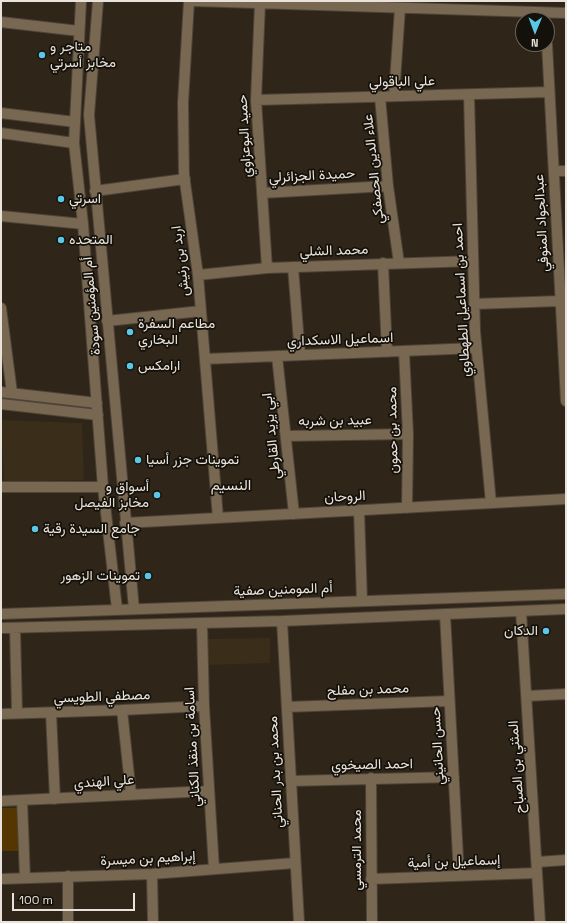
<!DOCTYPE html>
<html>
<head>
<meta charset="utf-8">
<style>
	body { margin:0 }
	#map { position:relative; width:567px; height:923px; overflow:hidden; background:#2f2619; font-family:"Space Grotesk",sans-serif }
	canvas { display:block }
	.frame { position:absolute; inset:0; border:2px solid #e9e3db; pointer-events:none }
	.north { position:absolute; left:515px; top:12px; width:40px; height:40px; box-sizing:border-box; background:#14100a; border:1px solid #69645e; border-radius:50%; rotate:181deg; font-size:11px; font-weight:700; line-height:16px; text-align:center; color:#e9e3db }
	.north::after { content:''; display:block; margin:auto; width:14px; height:18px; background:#5ac8e5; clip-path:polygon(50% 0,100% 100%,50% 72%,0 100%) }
	.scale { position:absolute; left:12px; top:893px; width:123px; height:18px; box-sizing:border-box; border:2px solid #e9e3db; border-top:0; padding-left:5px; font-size:12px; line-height:14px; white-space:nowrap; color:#e9e3db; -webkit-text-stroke:3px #14100a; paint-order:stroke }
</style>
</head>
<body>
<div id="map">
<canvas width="567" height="923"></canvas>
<div class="frame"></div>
<div class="north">N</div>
<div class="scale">100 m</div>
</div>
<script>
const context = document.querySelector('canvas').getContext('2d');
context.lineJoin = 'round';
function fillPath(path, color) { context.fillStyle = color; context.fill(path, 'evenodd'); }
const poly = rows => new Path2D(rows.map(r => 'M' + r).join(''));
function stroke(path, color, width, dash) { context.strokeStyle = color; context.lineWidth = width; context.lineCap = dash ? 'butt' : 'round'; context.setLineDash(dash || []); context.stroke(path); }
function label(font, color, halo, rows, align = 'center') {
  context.font = font + ' "Space Grotesk",Vazirmatn,sans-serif'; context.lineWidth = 3.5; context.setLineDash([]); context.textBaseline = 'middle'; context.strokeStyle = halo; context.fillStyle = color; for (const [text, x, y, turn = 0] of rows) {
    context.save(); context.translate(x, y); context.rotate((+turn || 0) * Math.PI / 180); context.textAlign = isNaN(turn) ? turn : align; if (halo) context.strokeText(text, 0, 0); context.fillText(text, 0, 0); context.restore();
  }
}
fillPath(poly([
	[1,420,82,423,84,480,4,482],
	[270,638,270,663,207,665,207,639]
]), '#3a2d1a');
fillPath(poly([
	[1,808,19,808,20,851,1,851]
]), '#543600');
const minor = poly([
	[81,1,74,143,83,224,103,487,117,609],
	[98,1,89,115,134,609],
	[189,1,183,103,184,175,198,275,218,518],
	[194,1,566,13],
	[260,3,256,100,267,268],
	[1,22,79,31],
	[547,44,566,401],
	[469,95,475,331,491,503],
	[394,96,400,8],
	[380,97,388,186,399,263],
	[256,100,549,92],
	[1,113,75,122],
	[1,133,74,143],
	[554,171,566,171],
	[95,191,185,179],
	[262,193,388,186],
	[1,216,83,224],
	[383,263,387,352],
	[293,267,300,355],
	[198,275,267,268,473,261],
	[474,304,560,301],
	[1,308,12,393],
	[107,321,201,311],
	[404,351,408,434,407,508],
	[277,356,294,514],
	[205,359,476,348],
	[1,392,97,403],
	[1,404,98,415],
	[286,436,408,434],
	[1,487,103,487],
	[359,510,362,601],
	[125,523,566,499],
	[521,611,540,922],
	[1,614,566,594],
	[445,614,459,876],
	[282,621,299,922],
	[202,624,204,706,214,869],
	[1,628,282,621,566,609],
	[15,628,17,713],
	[527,696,566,694],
	[287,707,449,701],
	[122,710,131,794],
	[51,713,55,799],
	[1,714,122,710,204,706],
	[371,778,372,922],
	[291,781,454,777],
	[22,800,25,878],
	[1,801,209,791],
	[537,862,566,860],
	[152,874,153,922],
	[68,876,68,922],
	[1,879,152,874,295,863],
	[371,879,537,873]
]);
stroke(minor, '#4d4438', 12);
stroke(minor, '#786751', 10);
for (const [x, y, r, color] of [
	[42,55,4,"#5ac8e5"],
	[61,199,4,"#5ac8e5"],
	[61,240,4,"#5ac8e5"],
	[130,332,4,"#5ac8e5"],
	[130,366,4,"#5ac8e5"],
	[138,460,4,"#5ac8e5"],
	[157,495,4,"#5ac8e5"],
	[35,529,4,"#5ac8e5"],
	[148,576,4,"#5ac8e5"],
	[546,631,4,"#5ac8e5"]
]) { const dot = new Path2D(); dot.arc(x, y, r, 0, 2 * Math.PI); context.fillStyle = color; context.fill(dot); stroke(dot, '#14100a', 1.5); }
label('14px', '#e9e3db', '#14100a', [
	["متاجر و",50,47],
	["مخابز أسرتي",50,63],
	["اسرتي",69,199],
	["المتحده",69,240],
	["مطاعم السفرة",138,324],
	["البخاري",138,340],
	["ارامكس",138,366],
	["تموينات جزر أسيا",146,460],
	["أسواق و",149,487,"right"],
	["مخابز الفيصل",149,503,"right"],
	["جامع السيدة رقية",43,529],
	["تموينات الزهور",140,576,"right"],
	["الدكان",538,631,"right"]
], 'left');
label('14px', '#e9e3db', '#14100a', [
	["علي الباقولي",402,82,-1],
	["حميد البوعزاوي",245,136,-93],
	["علاء الدين الحصفكي",374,169,-96],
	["حميدة الجزائرلي",312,176,-3],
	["عبدالجواد المنوفي",542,223,-93],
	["محمد الشلي",334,251,-2],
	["اربد بن رنيش",181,261,-97],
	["احمد بن اسماعيل الطهطاوي",462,300,-93],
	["أم المؤمنين سودة",92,306,-95],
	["اسماعيل الاسكداري",340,340,-2],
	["عبيد بن شربه",335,421,-1],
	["محمد بن حمون",393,430,-91],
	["ابي يزيد القارطي",272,436,-96],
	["الروحان",345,497,-3],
	["أم المومنين صفية",283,590,-2],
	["محمد بن مفلح",368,690,-2],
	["مصطفي الطويسي",102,697,-2],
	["حسن الحانيني",438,746,-93],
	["اسامة بن منقذ الكناني",193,747,-93],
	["احمد الصيخوي",372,765,-1],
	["المثني بن الصباح",517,767,-94],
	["محمد بن بدر الحناني",276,772,-93],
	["علي الهندي",104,782,-4],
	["محمد الترمسي",357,850,-90],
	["إبراهيم بن ميسرة",148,859,-3],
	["إسماعيل بن أمية",454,862,-2]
]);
label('15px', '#e9e3db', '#14100a', [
	["النسيم",231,486]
]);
</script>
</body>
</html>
